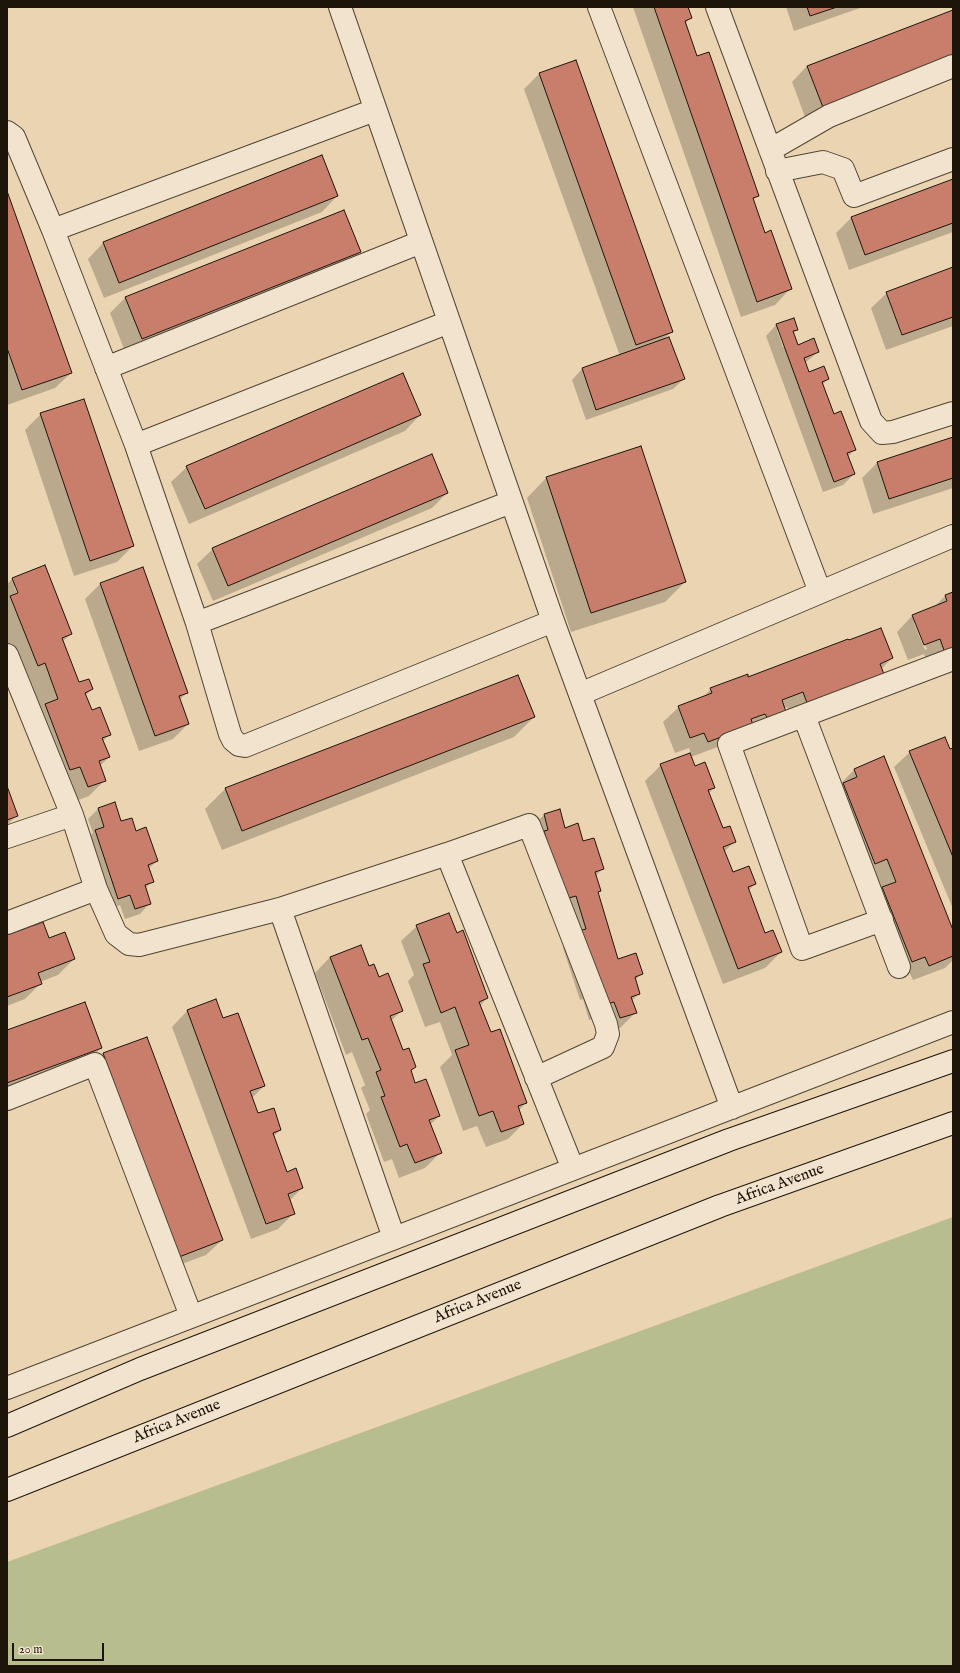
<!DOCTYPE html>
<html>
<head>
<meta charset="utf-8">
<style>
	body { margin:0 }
	#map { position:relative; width:960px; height:1673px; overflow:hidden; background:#ead4b2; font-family:"IM FELL English",serif }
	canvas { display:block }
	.frame { position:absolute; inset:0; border:8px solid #1e150a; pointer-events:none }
	.scale { position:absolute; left:12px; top:1643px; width:92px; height:18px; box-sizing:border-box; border:2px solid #1e150a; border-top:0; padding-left:5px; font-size:12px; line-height:14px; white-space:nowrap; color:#1e150a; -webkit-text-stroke:3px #f1e3cd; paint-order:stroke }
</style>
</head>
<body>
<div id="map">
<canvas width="960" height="1673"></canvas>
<div class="frame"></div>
<div class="scale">20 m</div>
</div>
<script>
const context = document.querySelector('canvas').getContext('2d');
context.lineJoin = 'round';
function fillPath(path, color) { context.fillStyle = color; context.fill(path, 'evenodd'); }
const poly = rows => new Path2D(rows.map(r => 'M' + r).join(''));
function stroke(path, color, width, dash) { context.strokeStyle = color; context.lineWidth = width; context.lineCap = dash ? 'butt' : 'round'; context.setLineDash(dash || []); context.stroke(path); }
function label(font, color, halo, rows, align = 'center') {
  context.font = font + ' "IM FELL English",serif'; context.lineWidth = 4; context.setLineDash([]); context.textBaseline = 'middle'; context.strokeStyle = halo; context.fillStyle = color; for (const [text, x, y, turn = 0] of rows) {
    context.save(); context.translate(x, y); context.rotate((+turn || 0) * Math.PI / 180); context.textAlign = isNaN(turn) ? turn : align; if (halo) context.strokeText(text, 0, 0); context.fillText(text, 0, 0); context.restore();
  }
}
fillPath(poly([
	[953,1217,953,1666,7,1666,7,1562]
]), '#b7bd8c');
fillPath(poly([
	[633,7,687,7,690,18,685,24,696,57,758,195,753,200,765,234,790,289,775,305,741,317],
	[786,7,863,7,794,31],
	[953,11,808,125,792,82,807,66],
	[539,74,672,331,662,341,684,379,673,389,586,420,572,380,582,369,620,356,524,89],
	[322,156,337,196,322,212,104,298,88,259,103,243],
	[953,180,953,232,849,270,836,233,851,218],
	[7,194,71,373,55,388,7,405],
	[344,211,360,252,345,267,126,354,110,313,125,298],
	[953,268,953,326,886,350,871,308,887,293],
	[793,319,797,330,793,333,797,346,818,352,805,363,809,373,828,379,822,385,833,415,854,450,848,457,854,474,843,485,823,492,766,336,776,325],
	[777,330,779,330,785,347,783,347],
	[41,414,133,546,117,562,74,576,25,430],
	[420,415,405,431,189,524,171,482,187,467],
	[953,438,953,488,873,514,862,478,877,463],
	[546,478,685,582,665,602,571,632,527,498],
	[447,493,432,508,213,601,197,564,213,549],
	[142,568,187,693,179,700,188,724,173,739,139,751,85,599,100,584],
	[13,578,71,634,62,642,78,683,92,689,85,696,91,712,109,735,103,741,109,757,100,766,105,780,89,796,73,802,30,721,41,710,29,678,22,681,7,642,7,584],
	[14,586,16,586,20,597,19,598],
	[953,593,953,659,930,668,924,654,908,660,897,632,912,616,933,608,945,596],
	[914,623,916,623,927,649,925,650],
	[892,658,881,669,791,718,787,707,784,708,736,740,691,757,695,767,714,788,709,793,723,829,735,841,724,852,732,873,755,884,748,891,765,934,781,952,765,968,723,984,645,781,661,765,691,754,689,748,675,753,663,722,679,707,702,698,711,689,748,678],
	[518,676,534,717,514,737,222,850,205,809,225,789],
	[953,749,953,909,894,767,910,752],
	[854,770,953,932,953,960,945,968,913,980,909,972,897,977,839,785],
	[7,789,16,816,7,825],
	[98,809,120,822,157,861,148,869,152,881,145,889,150,903,140,914,125,919,120,905,108,909,84,841,93,833,88,819],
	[559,810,565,829,583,842,602,869,596,876,600,891,597,894,618,960,642,974,635,980,639,993,632,1001,635,1013,620,1028,604,1033,599,1017,589,1020,583,999,580,1000,563,948,569,941,560,911,550,914,529,847,528,830,544,815],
	[417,926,457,934,487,998,480,1006,490,1034,526,1103,518,1111,523,1124,508,1139,486,1147,477,1126,463,1131,440,1067,452,1055,440,1022,425,1027,408,981,414,975,401,941],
	[7,936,48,939,74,959,58,975,40,982,41,983,25,999,7,1006],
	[330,957,369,967,401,1011,391,1021,402,1051,415,1067,410,1072,415,1084,439,1116,430,1125,441,1152,425,1168,399,1178,392,1159,384,1162,366,1114,370,1110,361,1088,365,1085,352,1052,346,1055,315,973],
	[215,1001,222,1019,264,1086,252,1098,258,1114,280,1130,273,1137,286,1173,302,1188,289,1201,294,1213,278,1229,251,1239,172,1027,187,1011],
	[7,1032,101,1048,85,1063,7,1092],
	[104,1054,222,1240,206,1255,163,1271,88,1070]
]), '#0003');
const building = poly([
	[654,7,688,7,692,18,685,21,697,56,709,52,759,196,753,198,765,233,771,230,792,289,757,302,654,7],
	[807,7,837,7,810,16,807,7],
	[953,10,953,61,824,110,807,66,953,10],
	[576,60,673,332,636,345,539,73,576,60],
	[322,155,338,196,119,283,103,242,322,155],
	[953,179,953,223,865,255,851,217,953,179],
	[7,191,72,373,22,390,7,348,7,191],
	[344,210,361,252,142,339,125,297,344,210],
	[953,267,953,317,902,335,886,292,953,267],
	[794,318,798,330,793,331,798,345,814,338,819,352,804,358,809,372,824,366,829,379,822,382,834,414,841,411,856,450,847,453,855,474,834,482,776,324,794,318],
	[669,337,685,379,596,410,582,368,669,337],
	[403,373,421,415,205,509,186,466,403,373],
	[84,399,134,546,90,561,40,413,84,399],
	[953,437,953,478,889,499,877,462,953,437],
	[641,446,686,582,591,613,546,477,641,446],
	[432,454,448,493,228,586,212,548,432,454],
	[45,565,72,634,62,638,79,682,89,679,93,689,85,693,92,710,100,707,111,735,102,738,110,757,99,761,106,781,88,787,80,767,70,770,45,704,58,699,45,663,38,666,10,596,18,593,12,578,45,565],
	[143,567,188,693,179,696,189,724,155,736,100,583,143,567],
	[953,592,953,650,945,653,940,639,924,645,912,615,947,601,945,595,953,592],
	[881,628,893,658,880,664,884,674,807,703,803,692,782,700,786,712,768,719,765,714,751,719,753,725,708,742,704,733,690,738,678,706,712,693,710,688,748,674,748,677,848,639,849,640,881,628],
	[518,675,535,717,242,831,225,788,518,675],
	[945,737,950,749,953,748,953,857,909,751,945,737],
	[690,753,695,766,705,762,715,788,708,790,723,828,730,826,736,842,723,847,733,872,749,866,756,884,748,887,765,933,773,930,782,952,738,969,660,764,690,753],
	[884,756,953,930,953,956,929,966,925,957,912,962,882,887,896,882,887,859,875,864,843,783,857,777,854,769,884,756],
	[7,786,18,816,7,820,7,786],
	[115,802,121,821,132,818,136,831,146,827,158,861,148,865,154,882,145,885,151,904,135,909,130,895,118,899,95,830,104,827,98,808,115,802],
	[560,809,565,828,578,823,583,841,594,838,604,869,595,872,601,891,598,892,618,959,636,953,643,974,635,977,640,994,631,997,637,1013,620,1018,614,1002,604,1005,578,931,586,929,576,896,565,899,544,831,548,830,544,814,560,809],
	[449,913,457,933,463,930,488,998,479,1002,491,1032,500,1029,527,1103,518,1106,524,1124,501,1132,493,1111,479,1116,455,1050,469,1045,455,1007,441,1013,423,964,430,962,416,925,449,913],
	[43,922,49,938,65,932,75,959,38,973,42,984,7,997,7,935,43,922],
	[361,945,369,966,374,964,379,977,388,973,403,1011,390,1016,403,1050,409,1048,416,1067,411,1070,415,1083,426,1079,440,1116,429,1120,442,1153,415,1163,407,1144,400,1147,381,1097,385,1096,376,1072,381,1070,368,1038,362,1040,330,957,361,945],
	[216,999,223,1018,238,1013,265,1086,250,1091,258,1113,274,1108,281,1130,273,1133,287,1172,296,1168,303,1188,288,1194,295,1214,266,1224,187,1010,216,999],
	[85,1002,102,1048,7,1083,7,1030,85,1002],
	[147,1037,223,1240,179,1257,103,1053,147,1037]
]);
fillPath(building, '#c97e6c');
stroke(building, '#1e150a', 1);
const minor = poly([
	[340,7,553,621,732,1108],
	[599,7,820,592],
	[717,7,871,421,882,433,893,432,953,413],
	[7,132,14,137,53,230,136,445,197,623,230,734,233,740,239,745,245,746,553,621],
	[770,150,829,116,953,66],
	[777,171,823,162,843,169,854,196,953,159],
	[53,230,375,110],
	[106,368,421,242],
	[136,445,449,322],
	[197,623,511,502],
	[7,655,72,815,96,889,116,934,129,944,139,945,280,909,447,854,573,1169],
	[580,694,953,536],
	[804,716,899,967],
	[7,837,72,815],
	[447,854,529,825,606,1024,608,1034,603,1047,536,1078],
	[280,909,394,1238],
	[882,920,802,949,729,744,953,659],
	[7,923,96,889],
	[7,1099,95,1064,191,1316],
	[7,1388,953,1022]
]);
const secondary = poly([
	[7,1426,140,1369,729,1140,953,1061],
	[7,1490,720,1206,953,1123]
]);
stroke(minor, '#514534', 24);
stroke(secondary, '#1e150a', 24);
stroke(minor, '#f1e3cd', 22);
stroke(secondary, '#f1e3cd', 22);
label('16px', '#1e150a', '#f1e3cd', [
	["Africa Avenue",780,1185,-20],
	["Africa Avenue",478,1302,-22],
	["Africa Avenue",177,1422,-22]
]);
</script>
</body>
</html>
